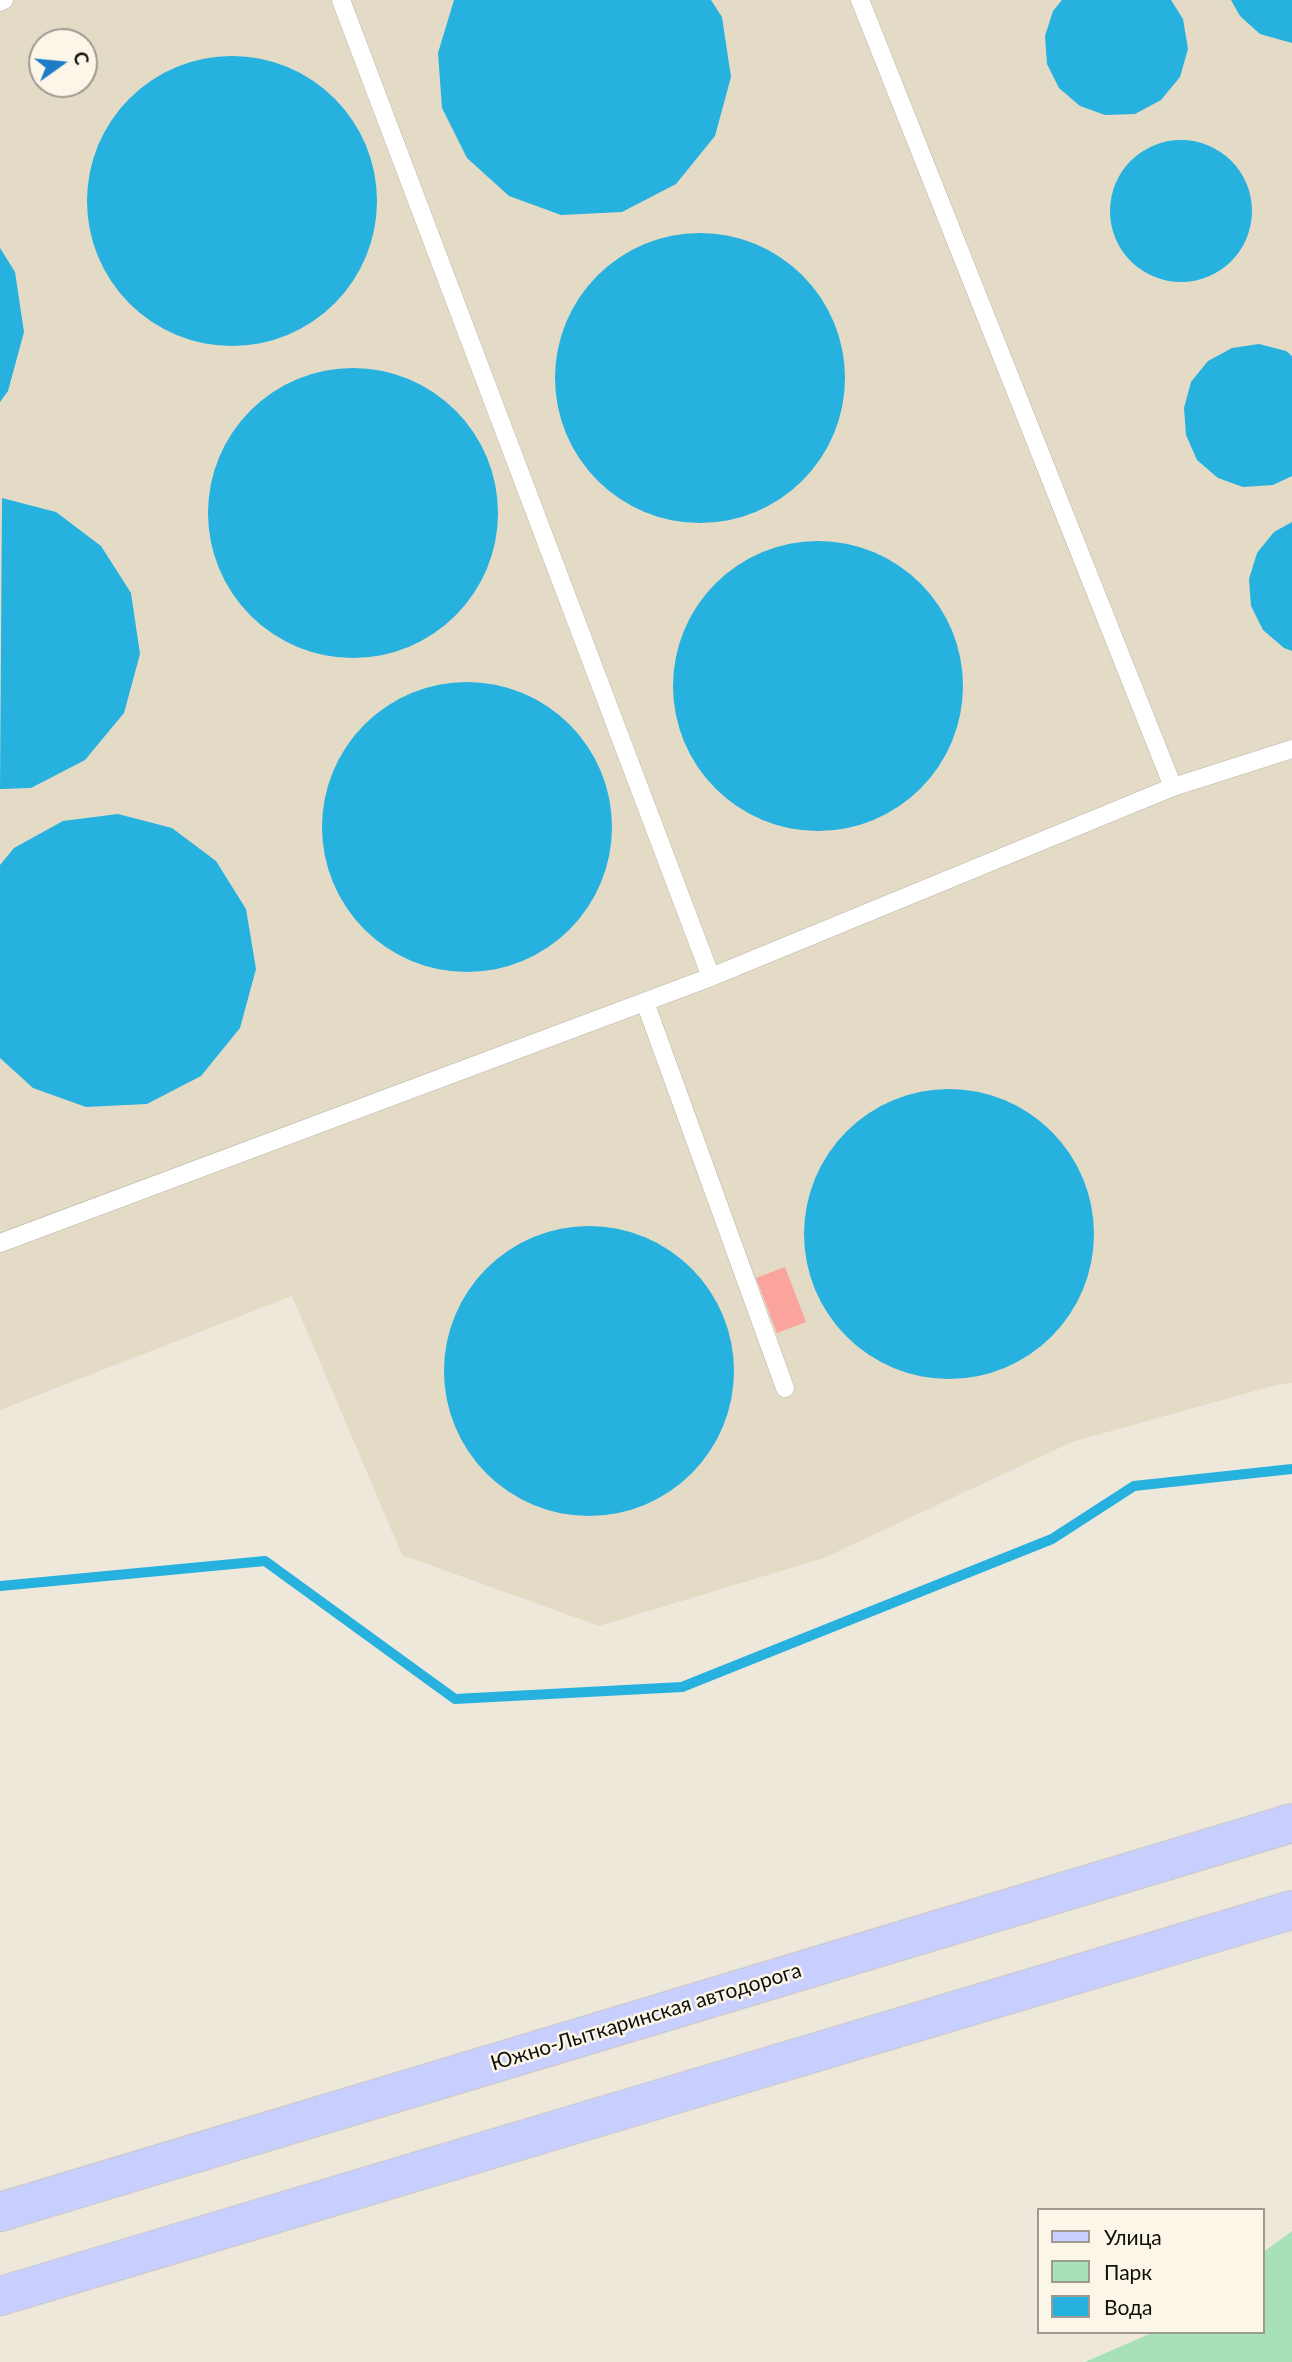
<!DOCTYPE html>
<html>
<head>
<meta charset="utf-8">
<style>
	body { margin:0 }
	#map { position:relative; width:1292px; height:2362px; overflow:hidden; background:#eee8db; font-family:Lato,sans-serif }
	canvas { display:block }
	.legend { position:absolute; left:1037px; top:2208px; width:228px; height:126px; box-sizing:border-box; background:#fbf6e8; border:2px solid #9d9a90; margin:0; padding:9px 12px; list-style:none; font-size:21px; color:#110f0b }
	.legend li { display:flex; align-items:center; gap:14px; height:35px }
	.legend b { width:35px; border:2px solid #9d9a90 }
	.north { position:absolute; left:28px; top:28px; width:70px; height:70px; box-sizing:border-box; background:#fbf6e8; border:2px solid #9d9a90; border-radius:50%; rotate:75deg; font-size:19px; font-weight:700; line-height:28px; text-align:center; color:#110f0b }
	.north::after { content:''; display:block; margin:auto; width:24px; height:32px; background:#1c7cc8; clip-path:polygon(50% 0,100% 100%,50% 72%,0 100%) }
</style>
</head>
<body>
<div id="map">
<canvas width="1292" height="2362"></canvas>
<ul class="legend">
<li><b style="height:9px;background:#c8cefd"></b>Улица</li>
<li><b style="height:19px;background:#a8e0b8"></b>Парк</li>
<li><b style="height:19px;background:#26b1df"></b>Вода</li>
</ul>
<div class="north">С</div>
</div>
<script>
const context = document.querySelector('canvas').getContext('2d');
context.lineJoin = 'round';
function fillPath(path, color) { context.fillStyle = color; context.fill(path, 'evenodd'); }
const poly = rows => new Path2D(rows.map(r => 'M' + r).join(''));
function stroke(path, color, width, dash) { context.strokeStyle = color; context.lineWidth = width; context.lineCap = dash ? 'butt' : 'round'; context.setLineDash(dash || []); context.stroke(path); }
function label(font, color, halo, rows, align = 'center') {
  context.font = font + ' Lato,sans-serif'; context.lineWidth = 5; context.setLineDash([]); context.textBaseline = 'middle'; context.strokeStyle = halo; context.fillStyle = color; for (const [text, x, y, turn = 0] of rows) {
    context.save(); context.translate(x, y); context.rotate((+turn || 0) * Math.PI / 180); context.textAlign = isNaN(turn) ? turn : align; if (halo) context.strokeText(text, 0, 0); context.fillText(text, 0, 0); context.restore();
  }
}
fillPath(poly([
	[0,0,1292,0,1292,1383,1276,1385,1072,1442,824,1558,599,1626,402,1555,292,1296,0,1410],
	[42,42,84,42,84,84,42,84]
]), '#e4dbc7');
fillPath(poly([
	[1292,2231,1292,2362,1085,2362,1154,2332,1262,2332,1262,2253]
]), '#a8e0b8');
fillPath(poly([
	[454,0,711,0,722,17,731,77,715,136,676,184,622,212,561,215,509,196,467,158,442,108,438,53],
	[1062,0,1171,0,1183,19,1188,49,1180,77,1161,100,1135,114,1105,115,1080,106,1059,88,1047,64,1045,36,1053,11],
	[1231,0,1292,0,1292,43,1260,34,1240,16],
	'87 201a145 145 0 1 1 290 0a145 145 0 1 1-290 0Z',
	'1110 211a71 71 0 1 1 142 0a71 71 0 1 1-142 0Z',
	'555 378a145 145 0 1 1 290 0a145 145 0 1 1-290 0Z',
	[0,248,15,272,24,332,8,391,0,402],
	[1259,344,1286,351,1292,356,1292,476,1273,485,1243,487,1218,478,1197,460,1186,435,1184,408,1191,382,1208,361,1232,348],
	'208 513a145 145 0 1 1 290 0a145 145 0 1 1-290 0Z',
	[2,498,56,512,101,546,131,593,140,654,124,713,85,760,31,788,0,789],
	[1292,522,1292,651,1284,648,1263,630,1251,606,1249,579,1257,553,1274,532],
	'673 686a145 145 0 1 1 290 0a145 145 0 1 1-290 0Z',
	'322 827a145 145 0 1 1 290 0a145 145 0 1 1-290 0Z',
	[118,814,172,828,216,861,246,909,256,969,240,1028,201,1076,147,1104,86,1107,33,1088,0,1058,0,865,14,848,63,821],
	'804 1234a145 145 0 1 1 290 0a145 145 0 1 1-290 0Z',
	'444 1371a145 145 0 1 1 290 0a145 145 0 1 1-290 0Z'
]), '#26b1df');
stroke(poly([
	[0,1586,265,1561,455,1699,682,1687,1052,1539,1134,1486,1292,1469]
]), '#26b1df', 10);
fillPath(poly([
	[785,1267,806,1322,777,1333,756,1278]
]), '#faa49d');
const service = poly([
	[341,0,711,977],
	[0,2,4,0],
	[1173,787,1292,749],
	[645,1002,785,1388],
	[0,1243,711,977,1173,787,860,0]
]);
const primary = poly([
	[0,2212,1292,1823],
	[0,2296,1292,1910]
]);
stroke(service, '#bbb6a9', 19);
stroke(primary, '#cbcac9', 40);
stroke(service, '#fff', 18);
stroke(primary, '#c8cefd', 38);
label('21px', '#110f0b', '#fbf6e8', [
	["Южно-Лыткаринская автодорога",646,2017,-17]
]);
</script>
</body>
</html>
